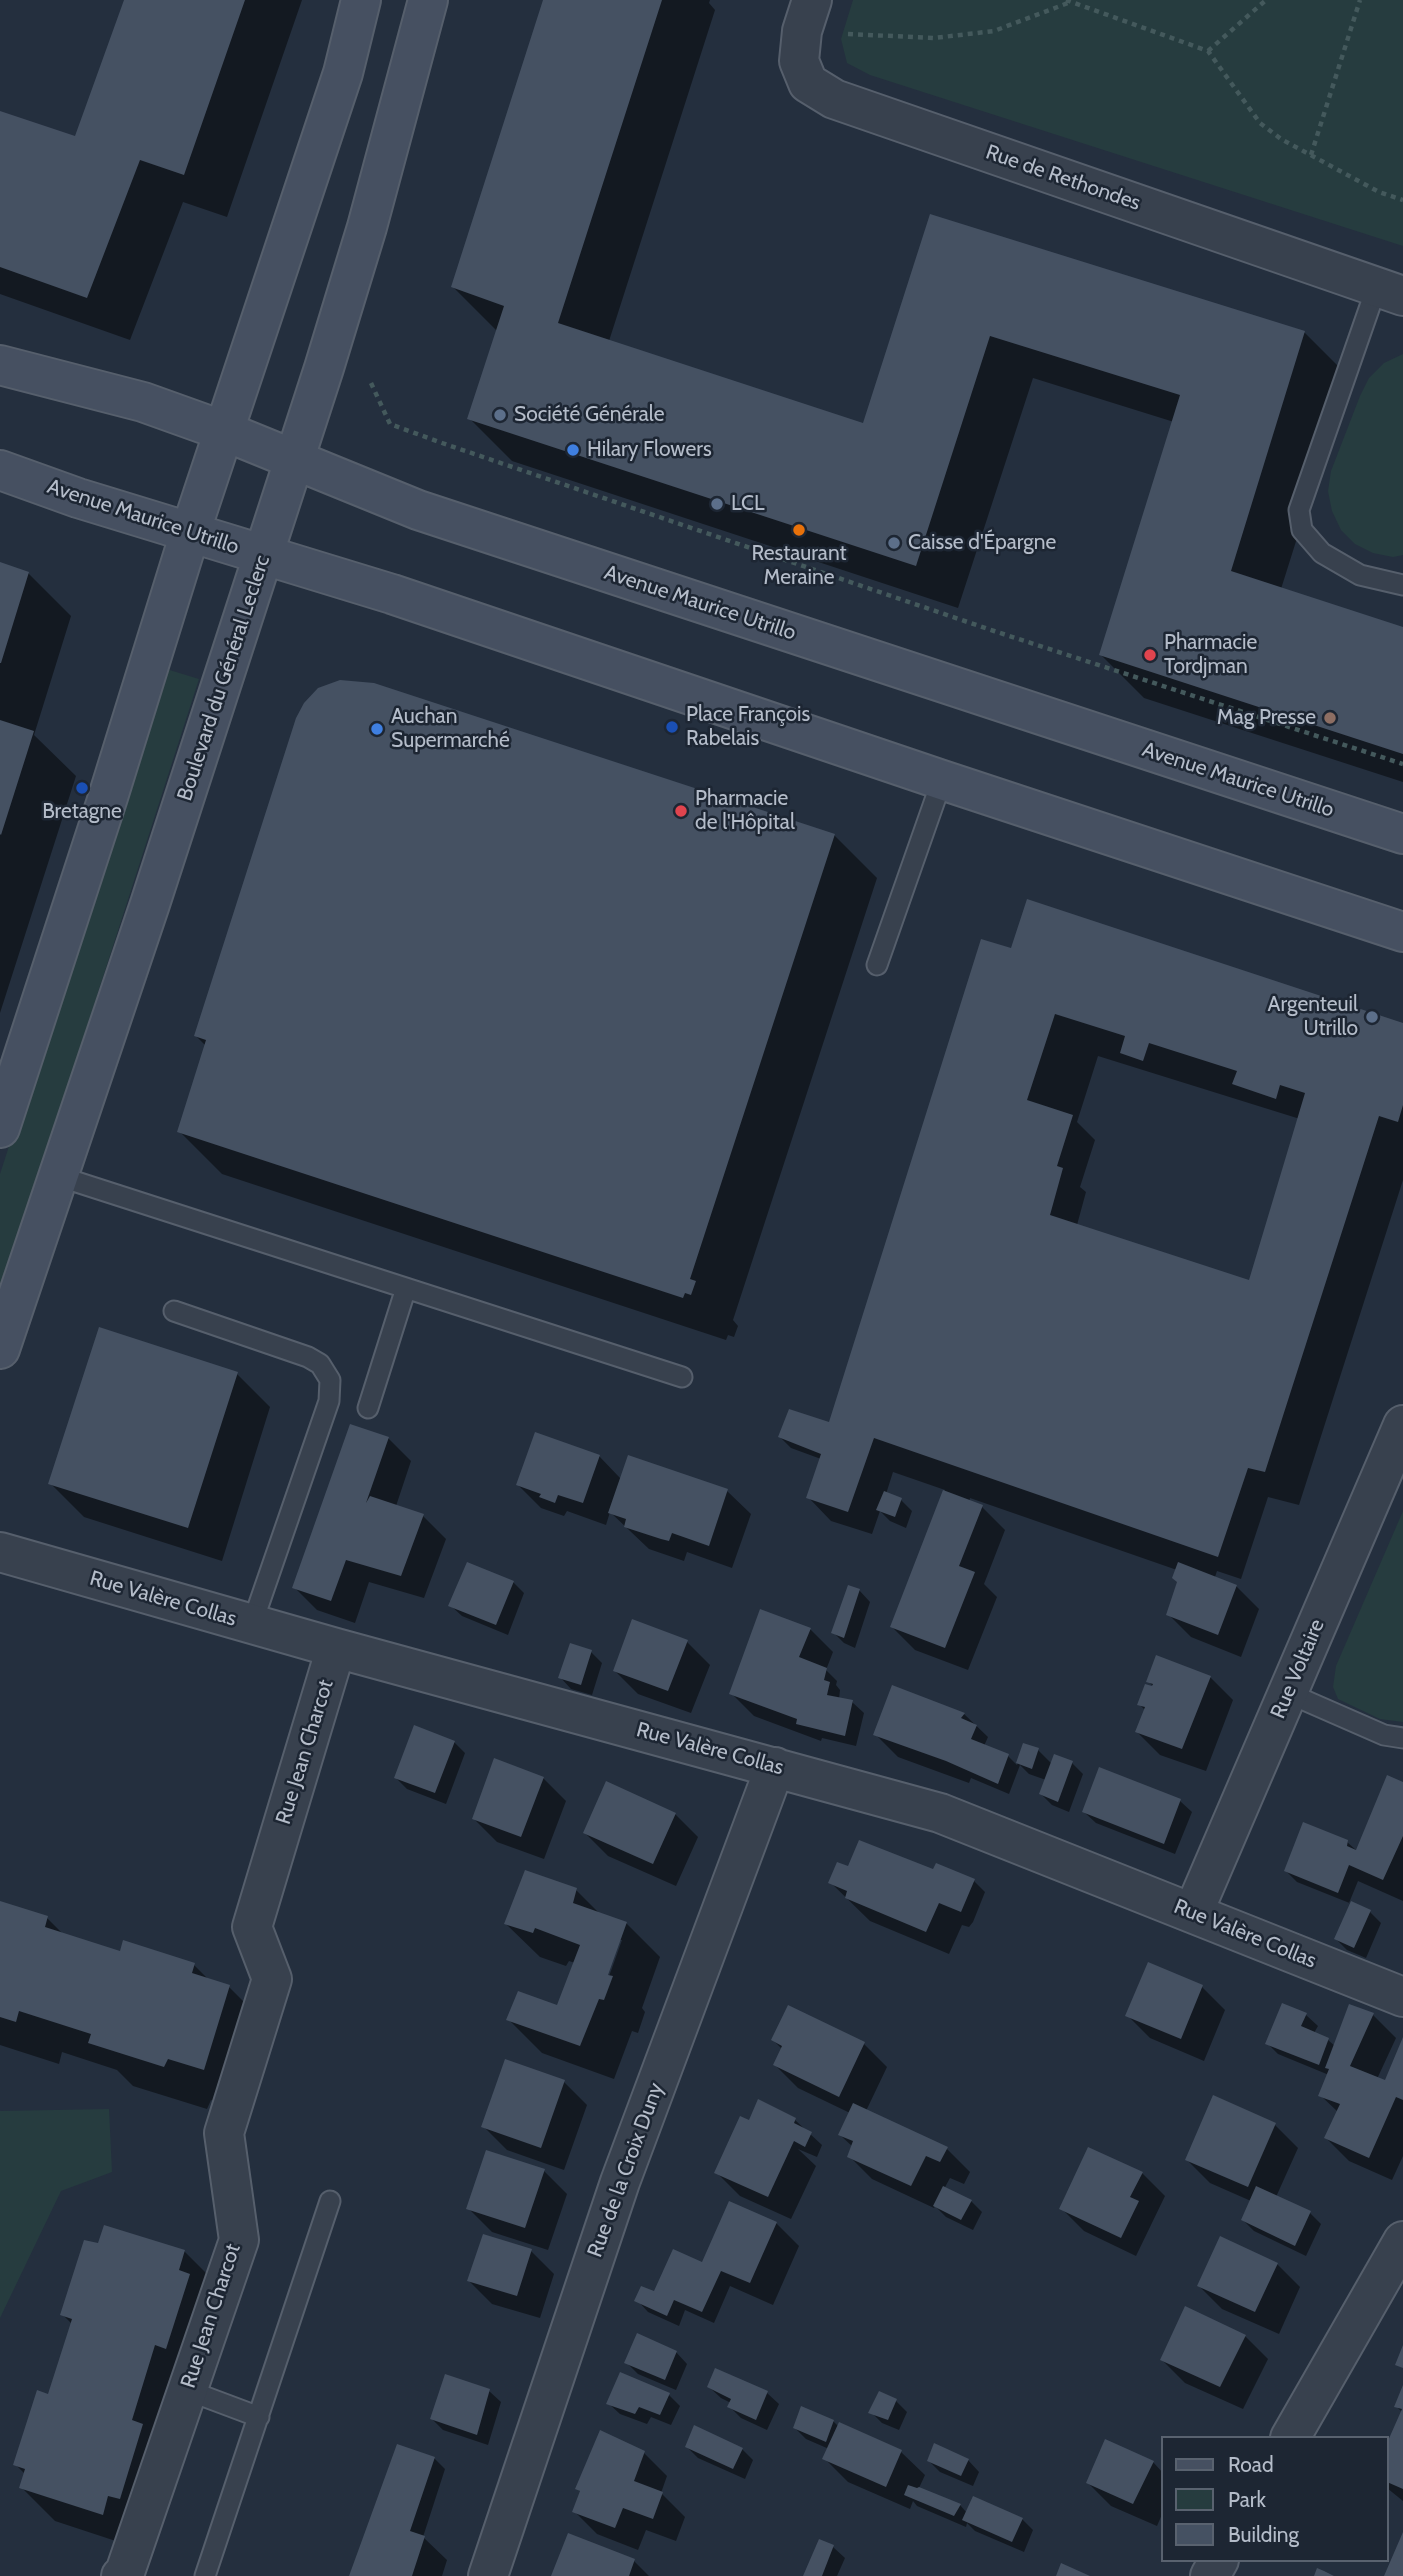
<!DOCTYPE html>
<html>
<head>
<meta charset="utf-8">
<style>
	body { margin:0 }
	#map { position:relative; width:1403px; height:2576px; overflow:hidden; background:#242f3e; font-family:Cabin,sans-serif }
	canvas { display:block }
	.legend { position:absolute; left:1161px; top:2436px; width:228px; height:126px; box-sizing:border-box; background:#1d2633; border:2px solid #59626f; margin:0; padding:9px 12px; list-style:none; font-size:21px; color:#b4bcc9 }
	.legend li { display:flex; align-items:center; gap:14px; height:35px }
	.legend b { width:35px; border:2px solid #59626f }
</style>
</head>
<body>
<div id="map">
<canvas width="1403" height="2576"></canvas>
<ul class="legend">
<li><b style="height:9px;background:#465061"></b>Road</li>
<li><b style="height:19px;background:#263c3f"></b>Park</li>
<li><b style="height:19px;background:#455162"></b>Building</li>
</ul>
</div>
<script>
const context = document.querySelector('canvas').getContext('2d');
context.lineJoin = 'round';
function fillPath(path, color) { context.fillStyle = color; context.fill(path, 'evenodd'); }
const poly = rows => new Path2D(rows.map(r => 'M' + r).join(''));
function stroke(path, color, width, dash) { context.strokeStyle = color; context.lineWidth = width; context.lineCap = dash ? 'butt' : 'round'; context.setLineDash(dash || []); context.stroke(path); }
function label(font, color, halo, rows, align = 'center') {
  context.font = font + ' Cabin,sans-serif'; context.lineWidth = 5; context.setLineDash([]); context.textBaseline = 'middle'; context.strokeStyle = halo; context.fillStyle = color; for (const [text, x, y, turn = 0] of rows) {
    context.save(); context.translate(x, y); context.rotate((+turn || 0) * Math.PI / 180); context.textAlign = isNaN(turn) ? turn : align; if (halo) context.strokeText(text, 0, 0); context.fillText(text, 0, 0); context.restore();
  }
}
fillPath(poly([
	[853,0,1403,0,1403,246,870,75,847,63,841,39],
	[1403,354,1403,555,1393,557,1373,553,1355,544,1341,530,1332,511,1328,491,1331,471,1360,396,1369,378,1384,363],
	[163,668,199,679,0,1297,0,1174],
	[1403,1511,1403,1722,1380,1719,1338,1699,1333,1687,1336,1666],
	[109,2109,112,2172,61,2191,0,2318,0,2111]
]), '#263c3f');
fillPath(poly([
	[126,0,302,0,227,217,183,202,130,340,0,294,0,112,76,138],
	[545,0,710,0,709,3,715,10,609,341,864,425,931,216,1305,333,1348,376,1281,589,1403,629,1403,782,1144,698,1101,655,1174,422,1033,378,958,608,512,461,469,418,497,331,453,287],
	[0,564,28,573,71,616,34,735,76,776,0,1013],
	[834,835,877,878,733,1320,738,1326,734,1337,728,1335,726,1340,222,1174,179,1131,206,1046,196,1036],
	[1012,950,1403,1025,1403,1180,1299,1505,1268,1497,1241,1579,1217,1571,1215,1577,1236,1586,1259,1609,1241,1657,1191,1637,1168,1614,1179,1583,1177,1570,970,1498,969,1502,982,1507,1005,1530,984,1584,997,1597,968,1670,915,1650,892,1627,945,1490,893,1472,886,1494,901,1500,912,1511,906,1528,890,1521,880,1511,872,1534,831,1521,808,1497,821,1459,791,1448,780,1437,836,1427],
	[1098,1056,1300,1119,1250,1282,1077,1225,1086,1192,1080,1187,1095,1140,1077,1122],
	[237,1374,270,1407,222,1561,84,1517,50,1483],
	[388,1438,411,1461,396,1506,423,1516,446,1539,424,1598,369,1582,355,1623,317,1610,294,1587],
	[599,1456,621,1479,629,1457,727,1491,751,1514,732,1568,687,1552,684,1561,649,1549,610,1512,606,1525,567,1511,564,1516,541,1508,518,1485],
	[513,1582,524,1593,508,1635,462,1616,450,1605],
	[859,1590,870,1602,855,1648,844,1643,833,1632],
	[810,1629,833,1652,826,1670,837,1681,836,1685,840,1690,839,1699,852,1702,864,1713,856,1746,822,1738,821,1741,754,1716,731,1693],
	[687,1642,710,1665,691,1713,638,1694,615,1671],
	[591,1652,602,1663,592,1695,571,1689,560,1677],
	[1210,1677,1233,1700,1206,1771,1160,1755,1137,1732,1145,1710,1139,1704,1156,1689,1148,1681],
	[964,1714,988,1737,984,1746,1008,1756,1017,1765,1024,1745,1038,1750,1052,1764,1072,1763,1083,1774,1069,1812,1052,1805,1041,1794,1046,1780,1029,1774,1020,1765,1009,1794,971,1778,969,1783,898,1757,875,1734],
	[454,1742,465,1753,446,1804,407,1789,396,1778],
	[543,1778,566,1801,544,1859,497,1842,474,1819],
	[1403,1784,1403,1901,1358,1881,1349,1903,1370,1912,1381,1923,1366,1958,1347,1950,1336,1939,1352,1904,1297,1882,1286,1871,1347,1842,1357,1851],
	[1180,1801,1192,1812,1175,1854,1096,1823,1084,1812],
	[675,1814,698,1837,676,1886,608,1856,585,1833],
	[849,1868,934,1871,974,1881,985,1892,973,1922,969,1927,962,1925,949,1954,870,1921,830,1882],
	[576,1890,601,1915,626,1923,660,1957,642,2008,645,2012,638,2033,632,2031,614,2079,542,2053,508,2019,558,2007,575,1963,569,1961,566,1966,540,1957,506,1924],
	[618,1940,622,1940,607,1982,604,1981],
	[0,1903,47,1918,64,1935,121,1953,194,1965,210,1981,229,1987,272,2030,247,2112,211,2100,207,2109,133,2086,117,2070,62,2052,59,2064,0,2045],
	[1149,1964,1202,1987,1225,2010,1204,2061,1150,2038,1127,2015],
	[1283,2005,1306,2015,1318,2026,1314,2033,1328,2040,1335,2046,1373,2015,1396,2038,1377,2079,1386,2083,1403,2042,1403,2156,1392,2180,1349,2161,1326,2138,1338,2112,1320,2095,1329,2075,1278,2054,1267,2043],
	[773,2040,864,2044,887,2067,866,2111,947,2149,970,2172,964,2184,950,2178,944,2189,971,2201,982,2212,973,2230,946,2217,935,2206,934,2208,872,2179,849,2156,853,2147,840,2135,850,2113,798,2088,775,2065,782,2049],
	[564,2082,587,2105,564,2170,507,2150,484,2127],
	[795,2120,822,2145,817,2157,798,2149,816,2166,791,2219,740,2196,717,2173,757,2126],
	[1275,2125,1298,2148,1276,2197,1310,2213,1321,2224,1306,2256,1254,2231,1243,2220,1251,2201,1210,2183,1187,2160],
	[544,2171,567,2194,548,2250,492,2232,468,2208],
	[1142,2173,1165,2196,1136,2256,1084,2231,1061,2208],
	[776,2223,799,2246,773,2305,730,2286,714,2323,685,2310,679,2326,648,2312,637,2300,709,2267],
	[184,2251,218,2285,137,2548,55,2521,21,2487,25,2474,15,2464,49,2396,72,2324,62,2314],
	[531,2251,554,2274,540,2318,492,2304,469,2281],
	[1277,2264,1300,2287,1279,2334,1222,2309,1199,2286],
	[1245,2336,1268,2359,1243,2409,1185,2383,1162,2360],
	[676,2352,687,2364,676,2390,638,2374,626,2362],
	[709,2387,767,2393,779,2404,767,2430,741,2418,729,2406,731,2403,721,2398],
	[1403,2389,1403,2501,1387,2488,1387,2447,1402,2412,1396,2406],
	[489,2391,501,2402,488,2445,443,2430,432,2419],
	[880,2393,896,2401,907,2412,899,2430,882,2423,871,2412],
	[669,2395,680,2406,671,2425,651,2417,647,2424,620,2414,608,2403],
	[833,2421,839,2427,840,2424,901,2452,925,2475,919,2488,960,2505,967,2513,1022,2519,1033,2530,1024,2552,975,2531,967,2523,966,2527,917,2506,913,2501,910,2509,848,2482,825,2459,829,2449,806,2439,795,2428],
	[687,2447,742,2449,753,2460,745,2479,698,2458],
	[644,2453,667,2476,661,2493,685,2517,676,2541,646,2530,638,2550,597,2534,574,2511,581,2492,577,2489],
	[434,2458,445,2469,423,2537,447,2560,442,2576,351,2576],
	[968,2460,979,2472,973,2486,940,2472,929,2461],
	[1153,2462,1163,2473,1163,2512,1157,2526,1111,2506,1088,2483],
	[820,2541,833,2547,845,2558,837,2576,805,2576],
	[634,2561,649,2576,553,2576]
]), '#0007');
fillPath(poly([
	[124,0,245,0,184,175,140,160,87,298,0,267,0,111,75,136],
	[543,0,662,0,558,323,863,423,930,214,1305,331,1231,571,1403,627,1403,754,1099,655,1180,395,990,336,916,566,467,419,504,306,451,287],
	[0,562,29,572,1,663,0,663],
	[340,680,374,683,835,834,690,1279,696,1281,691,1295,685,1293,683,1298,177,1132,206,1040,194,1036,296,718,304,703,318,688],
	[0,720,34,731,1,835,0,834],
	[1027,899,1403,1023,1403,1105,1398,1122,1379,1116,1265,1472,1248,1468,1218,1557,874,1438,848,1512,806,1498,821,1454,778,1437,789,1409,829,1422,981,939,1011,948],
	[1055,1014,1125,1036,1120,1053,1143,1061,1149,1043,1237,1071,1232,1084,1276,1099,1280,1085,1305,1093,1249,1280,1050,1215,1063,1168,1057,1166,1073,1115,1027,1100],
	[99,1327,238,1372,188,1528,48,1484],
	[350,1424,389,1437,366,1503,370,1496,424,1514,401,1576,346,1560,331,1601,292,1588],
	[535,1432,600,1455,583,1503,558,1495,555,1503,539,1497,541,1494,516,1485],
	[628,1455,728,1489,709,1546,672,1533,669,1541,661,1539,624,1527,626,1519,608,1513],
	[943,1490,983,1505,959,1566,975,1572,945,1648,890,1627],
	[884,1491,902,1498,895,1517,876,1510],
	[467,1562,514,1581,496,1625,448,1606],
	[1178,1562,1237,1585,1218,1635,1166,1615,1177,1582,1172,1578],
	[848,1585,860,1589,844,1638,831,1633],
	[760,1609,811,1628,799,1657,827,1668,824,1680,830,1682,827,1695,853,1700,845,1736,796,1724,797,1719,729,1694],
	[632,1619,688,1640,668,1691,613,1671],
	[570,1643,592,1650,581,1685,558,1678],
	[1156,1655,1211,1676,1182,1749,1135,1732,1145,1707,1137,1705,1145,1684,1152,1686,1153,1684,1146,1682],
	[892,1685,965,1713,961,1718,977,1725,971,1739,1009,1754,998,1784,946,1761,873,1735],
	[414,1725,455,1741,435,1793,394,1778],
	[1023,1743,1039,1748,1032,1769,1016,1763],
	[1054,1754,1073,1761,1058,1802,1039,1794],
	[494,1758,544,1777,521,1837,472,1819],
	[1099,1767,1181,1799,1164,1844,1082,1812],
	[1387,1775,1403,1782,1403,1836,1383,1880,1349,1865,1338,1893,1284,1871,1303,1822,1348,1840,1347,1846,1356,1850],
	[606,1781,676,1813,653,1864,583,1833],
	[859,1840,933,1869,936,1863,975,1879,961,1912,939,1903,926,1932,845,1898,847,1891,828,1883,837,1862,848,1866],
	[525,1870,577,1888,573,1903,627,1922,608,1975,613,1976,604,2000,599,1999,580,2046,506,2020,518,1991,557,2005,580,1945,535,1928,533,1933,504,1924],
	[0,1901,48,1916,45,1927,120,1951,123,1940,195,1963,192,1973,230,1985,204,2070,168,2059,164,2067,88,2043,91,2034,19,2011,16,2022,0,2017],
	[1351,1901,1371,1910,1354,1948,1334,1939],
	[1148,1962,1203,1985,1181,2039,1125,2016],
	[1282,2003,1307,2013,1301,2026,1329,2038,1319,2065,1265,2044],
	[1349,2004,1374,2013,1350,2066,1385,2080,1403,2037,1403,2100,1396,2097,1369,2158,1324,2138,1340,2104,1318,2096,1329,2069,1325,2068],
	[788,2005,865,2042,839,2097,773,2065,782,2046,771,2040],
	[505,2059,565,2080,541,2148,481,2127],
	[1213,2095,1276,2123,1248,2187,1185,2160],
	[758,2099,796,2118,794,2123,812,2132,805,2147,794,2141,768,2197,714,2173,740,2116,749,2120],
	[853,2103,948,2147,940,2162,926,2156,911,2186,847,2157,853,2141,838,2135],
	[1088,2147,1143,2172,1130,2197,1139,2201,1121,2238,1059,2209],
	[486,2150,545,2169,525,2228,466,2209],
	[943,2186,972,2200,961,2220,933,2206],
	[1256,2186,1311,2211,1295,2246,1241,2220],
	[729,2201,777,2222,750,2283,721,2271,702,2312,674,2300,667,2316,634,2301,641,2286,654,2291,673,2249,702,2262],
	[104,2225,185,2250,179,2270,190,2274,166,2349,155,2345,132,2420,143,2424,120,2499,108,2496,103,2515,19,2488,25,2469,13,2465,37,2390,48,2394,72,2319,60,2315,84,2240,98,2243],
	[483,2234,532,2249,517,2296,467,2281],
	[1220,2236,1278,2263,1255,2312,1197,2286],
	[1185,2306,1246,2335,1220,2387,1160,2360],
	[637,2333,677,2351,665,2380,624,2363],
	[1403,2345,1403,2368,1395,2365],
	[715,2368,768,2391,756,2420,727,2407,731,2399,707,2387],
	[620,2372,670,2393,660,2415,639,2407,635,2414,606,2404],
	[445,2374,490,2389,477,2435,430,2419],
	[1403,2385,1403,2489,1387,2482,1387,2443,1402,2409,1394,2407],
	[879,2391,897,2399,888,2420,868,2413],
	[801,2406,834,2420,826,2442,793,2428],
	[839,2422,902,2450,886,2487,822,2459],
	[694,2425,743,2448,733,2469,685,2447],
	[600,2430,645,2451,634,2481,663,2492,653,2519,623,2508,615,2528,572,2512,580,2491,575,2489],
	[1105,2439,1154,2461,1133,2504,1086,2483],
	[934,2443,969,2459,961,2476,927,2461],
	[397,2444,435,2457,410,2531,425,2536,412,2576,349,2576],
	[908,2485,917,2488,919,2487,961,2504,954,2516,904,2495],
	[973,2496,1023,2518,1012,2542,962,2520],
	[1403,2532,1403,2576,1384,2576],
	[568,2533,635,2559,629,2576,551,2576],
	[819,2539,834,2545,822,2576,803,2576],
	[1061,2563,1090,2576,1056,2576],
	[1317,2568,1324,2571,1334,2576,1314,2576]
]), '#455162');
const lane = poly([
	[1377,286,1299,510,1302,530,1322,553,1360,575,1403,585],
	[877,965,942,780],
	[58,1176,682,1377],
	[174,1311,308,1357,320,1364,330,1380,329,1401,252,1624],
	[368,1408,406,1288],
	[1288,1693,1384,1735,1403,1738],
	[187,2390,259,2417],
	[205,2576,330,2201]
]);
const street = poly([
	[812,0,802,31,799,61,808,83,834,99,1403,296],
	[0,1552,336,1648,940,1813,1403,1997],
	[1193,1913,1403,1425],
	[1290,2438,1403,2241],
	[121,2576,124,2575,239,2240,224,2133,272,1979,252,1927,336,1648],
	[488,2576,620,2182,775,1767],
	[1210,2576,1219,2560]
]);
const secondary = poly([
	[0,365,143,402,224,431,418,510,1403,834],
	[0,470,78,498,392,594,942,780,1403,932],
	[0,1128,108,797,190,533,343,73,361,0],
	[0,1349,150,904,324,368,367,227,428,0]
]);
stroke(lane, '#565f6c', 23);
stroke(street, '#565f6c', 42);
stroke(secondary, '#565f6c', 42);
stroke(poly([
	[1066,0,1208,51,1260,123,1281,139,1379,192,1403,200],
	[848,34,934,38,994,31,1068,3],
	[1208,51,1266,0],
	[1311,155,1360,0],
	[371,383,390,424,442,443,994,631,1403,764]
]), '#44595c', 4.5, [5, 5]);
stroke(lane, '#38414e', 19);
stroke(street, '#38414e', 38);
stroke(secondary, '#465061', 38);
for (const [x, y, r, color] of [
	[500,415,7,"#5c6f8a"],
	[573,450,7,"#3f7fe0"],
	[717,504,7,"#5c6f8a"],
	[799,530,7,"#e8710a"],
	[894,543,7,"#5c6f8a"],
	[1150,655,7,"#e0444e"],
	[1330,718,7,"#8d6e63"],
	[672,727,7,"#1a4fb4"],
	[377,729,7,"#3f7fe0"],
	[82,788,7,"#1a4fb4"],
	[681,811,7,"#e0444e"],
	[1372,1017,7,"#5c6f8a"]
]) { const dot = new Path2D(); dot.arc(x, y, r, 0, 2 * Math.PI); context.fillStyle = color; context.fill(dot); stroke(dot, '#1d2633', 2.5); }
label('21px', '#b4bcc9', '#1d2633', [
	["Rue de Rethondes",1063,178,19],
	["Avenue Maurice Utrillo",143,517,18],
	["Avenue Maurice Utrillo",700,603,18],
	["Boulevard du Général Leclerc",224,678,-72],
	["Avenue Maurice Utrillo",1238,780,18],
	["Rue Valère Collas",163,1599,16],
	["Rue Voltaire",1298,1669,-67],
	["Rue Valère Collas",710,1749,15],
	["Rue Jean Charcot",305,1752,-73],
	["Rue Valère Collas",1245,1934,22],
	["Rue de la Croix Duny",626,2170,-70],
	["Rue Jean Charcot",211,2316,-72]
]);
label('21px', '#b4bcc9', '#1d2633', [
	["Société Générale",514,415],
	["Hilary Flowers",587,450],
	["LCL",731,504],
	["Caisse d'Épargne",908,543],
	["Restaurant",799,554,"center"],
	["Meraine",799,578,"center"],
	["Pharmacie",1164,643],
	["Tordjman",1164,667],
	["Place François",686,715],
	["Rabelais",686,739],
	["Auchan",391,717],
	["Supermarché",391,741],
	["Mag Presse",1316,718,"right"],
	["Pharmacie",695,799],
	["de l'Hôpital",695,823],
	["Bretagne",82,812,"center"],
	["Argenteuil",1358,1005,"right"],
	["Utrillo",1358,1029,"right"]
], 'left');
</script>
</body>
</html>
